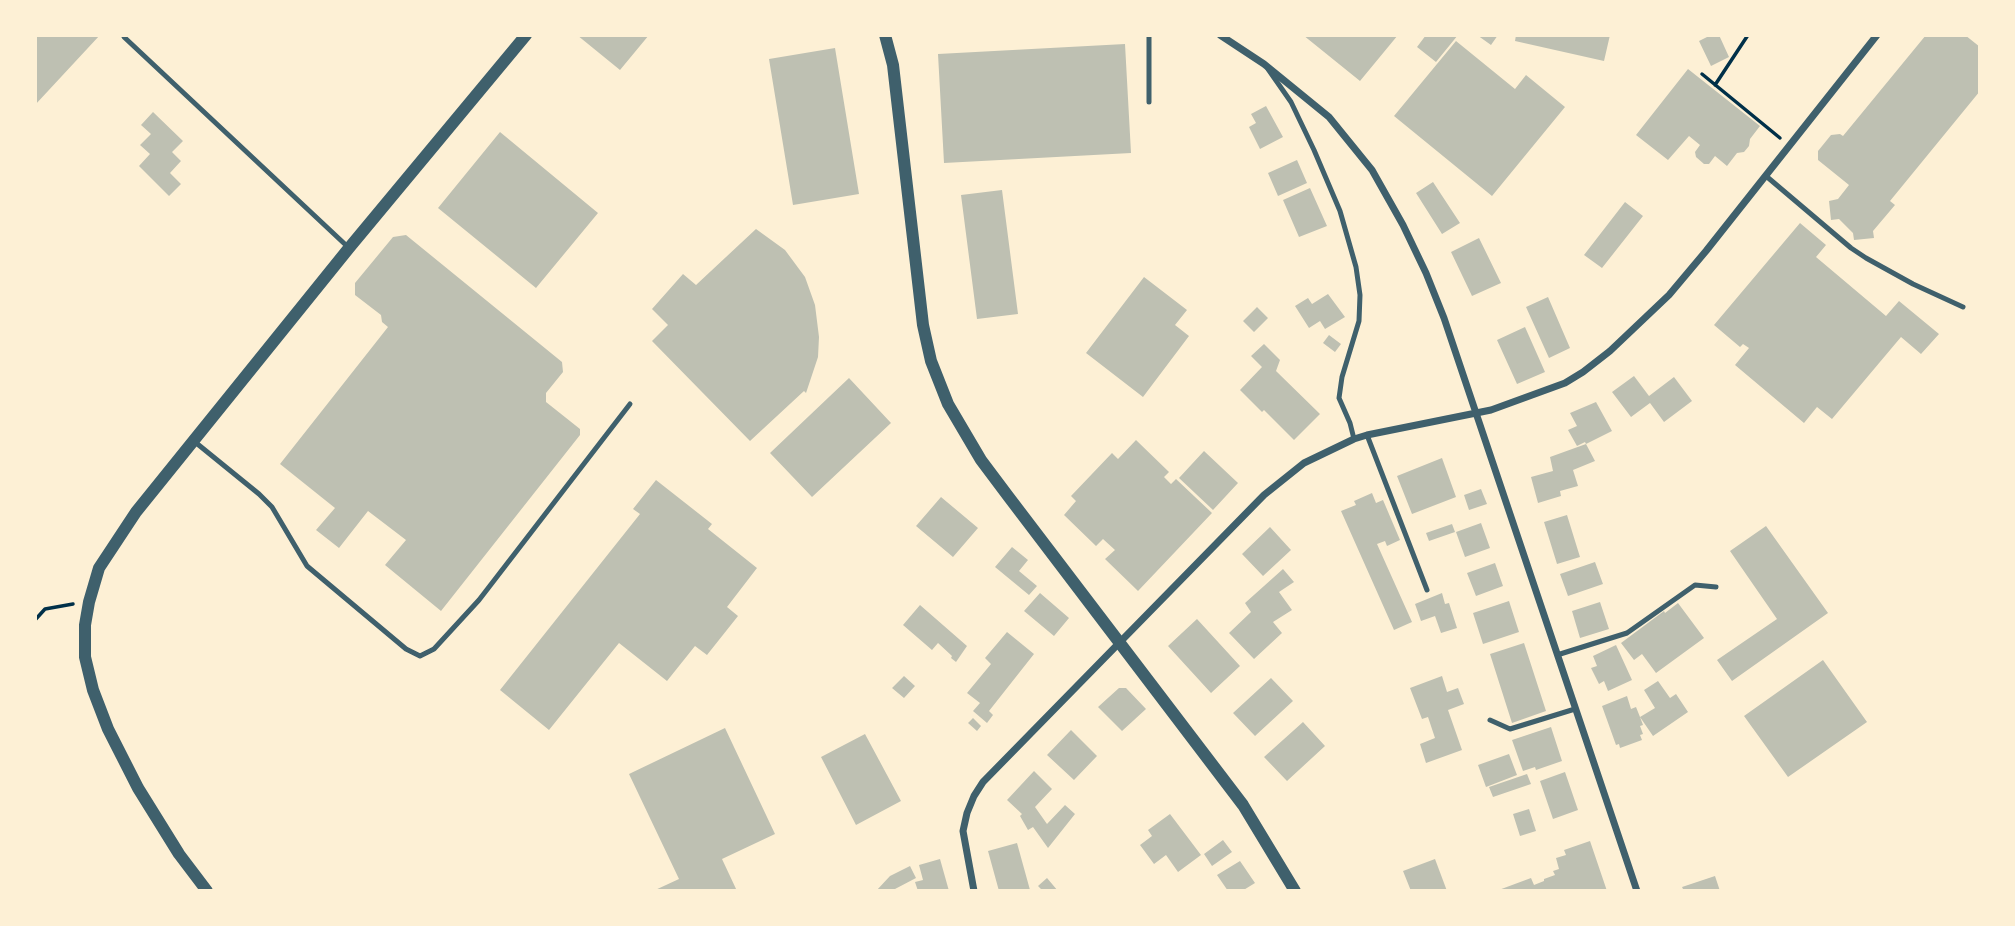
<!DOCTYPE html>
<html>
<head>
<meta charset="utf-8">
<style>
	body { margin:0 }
	#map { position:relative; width:2015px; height:926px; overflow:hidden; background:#fdf0d5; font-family:"Alegreya Sans",sans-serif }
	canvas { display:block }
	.frame { position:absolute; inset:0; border:37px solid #fdf0d5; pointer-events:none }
</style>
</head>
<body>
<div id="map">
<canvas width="2015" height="926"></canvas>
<div class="frame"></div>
</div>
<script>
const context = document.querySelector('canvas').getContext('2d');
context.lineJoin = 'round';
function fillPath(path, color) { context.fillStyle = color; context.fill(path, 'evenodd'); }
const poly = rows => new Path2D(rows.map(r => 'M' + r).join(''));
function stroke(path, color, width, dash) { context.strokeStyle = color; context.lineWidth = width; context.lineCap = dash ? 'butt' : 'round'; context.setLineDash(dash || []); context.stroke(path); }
fillPath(poly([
	[35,35,100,35,35,105],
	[577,35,649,35,620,70],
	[1303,35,1398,35,1360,81],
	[1426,35,1458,35,1436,62,1417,47],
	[1477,35,1498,35,1491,45],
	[1516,35,1610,35,1604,61,1515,41],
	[1711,35,1719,35,1729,57,1711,66,1699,41],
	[1926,35,1965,35,1980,47,1980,91,1890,201,1895,205,1873,231,1874,238,1854,240,1853,233,1839,219,1831,220,1829,201,1838,199,1849,185,1818,160,1818,151,1831,135,1840,134,1843,136],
	[1456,41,1515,89,1526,75,1565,107,1492,196,1394,116],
	[1125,44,1131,153,944,163,938,54],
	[835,48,859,194,793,205,769,59],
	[1688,69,1760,126,1750,139,1749,146,1744,152,1737,153,1727,166,1715,156,1709,164,1704,164,1696,157,1695,152,1700,145,1689,136,1668,160,1636,135],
	[1266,106,1283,137,1260,149,1249,127,1256,123,1251,114],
	[153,112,183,141,172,152,181,161,170,173,181,184,169,196,139,166,150,154,140,145,151,134,141,125],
	[500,132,598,213,536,288,438,208],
	[1297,160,1307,183,1278,196,1268,173],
	[1433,182,1460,223,1442,234,1416,193],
	[1310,188,1327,226,1299,237,1283,200],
	[1002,190,1018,314,977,319,961,195],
	[1625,202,1643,216,1602,268,1584,255],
	[1800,223,1826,245,1816,257,1886,316,1899,301,1939,334,1921,354,1901,337,1832,419,1817,407,1804,423,1735,365,1749,348,1743,344,1740,347,1714,325],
	[756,229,785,250,805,277,815,305,819,337,818,357,806,393,804,391,750,441,652,341,668,325,652,309,683,274,696,285],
	[406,235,562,362,563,372,546,393,546,402,580,429,580,435,441,611,385,565,406,540,368,511,339,548,316,530,335,508,280,464,388,327,382,322,381,315,355,295,355,283,393,237],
	[1479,238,1501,283,1472,296,1451,252],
	[1144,277,1187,310,1175,325,1189,336,1143,397,1086,353],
	[1328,294,1345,317,1325,329,1320,321,1309,328,1295,306,1308,298,1312,304],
	[1548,297,1570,348,1549,358,1526,307],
	[1257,307,1268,318,1254,332,1243,321],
	[1525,327,1545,372,1517,384,1497,340],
	[1329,335,1341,344,1335,352,1323,343],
	[1264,344,1280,360,1276,371,1320,414,1294,440,1264,410,1262,412,1240,390,1262,367,1251,356],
	[1634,376,1649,396,1674,377,1692,401,1664,422,1650,403,1631,417,1612,392],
	[849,378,891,423,812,497,770,453],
	[1596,402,1612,431,1586,444,1595,461,1573,470,1578,486,1560,491,1561,496,1538,503,1531,477,1553,471,1550,457,1586,444,1585,442,1577,446,1568,430,1577,426,1570,413],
	[1136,440,1169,472,1164,477,1171,484,1176,479,1212,513,1138,591,1105,559,1115,550,1103,539,1096,546,1064,515,1076,501,1071,496,1112,453,1118,459],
	[1204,451,1238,483,1213,510,1179,478],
	[1442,458,1456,497,1412,514,1397,476],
	[656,480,712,524,708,529,757,568,727,607,738,616,707,655,695,646,667,681,619,643,549,730,500,690,640,514,633,509],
	[1481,489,1487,504,1469,510,1464,495],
	[1372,493,1376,503,1383,500,1400,540,1387,546,1385,541,1377,544,1412,622,1394,630,1341,511,1356,505,1354,501],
	[941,497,978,528,953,557,916,526],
	[1567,515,1580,557,1557,564,1544,522],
	[1481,523,1490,548,1465,557,1456,532],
	[1452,524,1455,532,1429,541,1426,533],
	[1766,526,1828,613,1732,681,1717,660,1777,619,1730,551],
	[1270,527,1291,550,1263,576,1242,554],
	[1012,547,1028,560,1019,571,1037,586,1029,595,995,567],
	[1595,562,1603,584,1568,596,1560,574],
	[1495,563,1503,586,1476,596,1467,573],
	[1283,569,1294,582,1279,592,1292,610,1273,622,1282,633,1254,659,1229,633,1251,612,1245,603],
	[1040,593,1069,618,1054,636,1024,611],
	[1442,593,1445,604,1449,603,1457,628,1441,633,1435,616,1421,621,1415,604],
	[1509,601,1519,632,1483,644,1473,613],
	[1600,602,1609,629,1580,638,1572,611],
	[1678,603,1704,638,1656,673,1642,654,1634,660,1621,643,1664,611,1665,613],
	[920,605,967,646,956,662,951,658,952,656,938,643,932,650,903,625],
	[1197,619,1240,666,1211,693,1168,646],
	[1007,632,1034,654,989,711,993,715,987,723,973,711,980,703,967,693,991,664,985,658],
	[1524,643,1546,711,1512,723,1490,654],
	[1616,645,1632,680,1608,691,1604,681,1599,684,1591,668,1597,666,1593,656],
	[1823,660,1867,722,1788,777,1744,716],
	[904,676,915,686,904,698,892,688],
	[1442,676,1447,692,1458,688,1464,704,1448,710,1462,750,1426,763,1420,744,1435,738,1428,717,1422,719,1410,688],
	[1271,678,1293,701,1255,736,1233,713],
	[1658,681,1670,698,1676,694,1688,712,1653,736,1640,717,1643,725,1640,726,1643,734,1640,735,1642,740,1620,748,1619,744,1616,745,1602,706,1627,696,1631,709,1636,707,1640,717,1655,708,1644,690],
	[1119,688,1126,688,1146,709,1122,731,1098,707],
	[973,718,981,726,977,731,968,723],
	[1303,722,1325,746,1287,781,1264,757],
	[1551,727,1562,761,1536,770,1535,767,1523,771,1512,740],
	[725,728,775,834,722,859,737,891,653,891,679,879,629,774],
	[1071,730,1097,756,1074,780,1047,755],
	[865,734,901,801,856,825,821,757],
	[1509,754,1517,775,1486,787,1478,765],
	[1034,771,1052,789,1035,807,1047,824,1065,805,1075,814,1048,848,1033,827,1028,830,1020,816,1022,814,1007,800],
	[1565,772,1578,810,1553,819,1540,781],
	[1527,774,1531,784,1493,797,1489,787],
	[1529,809,1536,831,1520,836,1513,814],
	[1170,814,1201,855,1178,872,1166,855,1154,864,1140,845,1152,836,1148,830],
	[1223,840,1232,852,1212,866,1204,854],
	[1590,841,1607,891,1496,891,1531,878,1534,885,1544,881,1544,879,1555,875,1553,871,1559,869,1556,858,1566,855,1564,850],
	[1017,843,1030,890,999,891,988,851],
	[940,859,949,891,918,891,915,882,923,880,919,865],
	[1435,859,1447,891,1411,891,1403,871],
	[1240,861,1255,883,1242,891,1228,891,1217,875],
	[910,866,916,878,895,889,897,891,876,891,890,876],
	[1715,876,1720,891,1684,891,1682,887],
	[1047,878,1058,891,1043,891,1038,886]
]), '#bec0b2');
stroke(poly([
	[1702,74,1780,138],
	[1715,85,1748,35],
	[35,620,45,609,73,604]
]), '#003049', 3.5);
stroke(poly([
	[124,37,349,248],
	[1268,69,1291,102,1314,150,1340,211,1356,267,1360,295,1359,321,1342,377,1339,398,1350,423,1354,439],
	[1149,102,1149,35],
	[1766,176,1851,248,1866,258,1913,284,1963,307],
	[1367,435,1427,590],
	[195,442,259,494,272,507,307,566,406,649,420,656,434,649,479,600,630,404],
	[1557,655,1627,633,1695,585,1716,587],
	[1490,720,1510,729,1575,709]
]), '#3f606c', 5);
stroke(poly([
	[1220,35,1264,64,1329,117,1372,170,1403,225,1426,273,1444,318,1637,891],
	[974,891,963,831,967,813,974,796,983,782,1264,495,1304,463,1354,439,1367,435,1491,410,1565,383,1583,372,1610,351,1669,295,1706,251,1877,35]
]), '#3f606c', 7);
stroke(poly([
	[885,35,893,65,923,325,931,361,948,404,981,460,1008,496,1243,805,1295,891],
	[207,891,179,854,138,788,108,729,93,690,85,657,85,625,89,602,99,568,136,512,349,248,526,35]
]), '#3f606c', 12);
</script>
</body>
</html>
